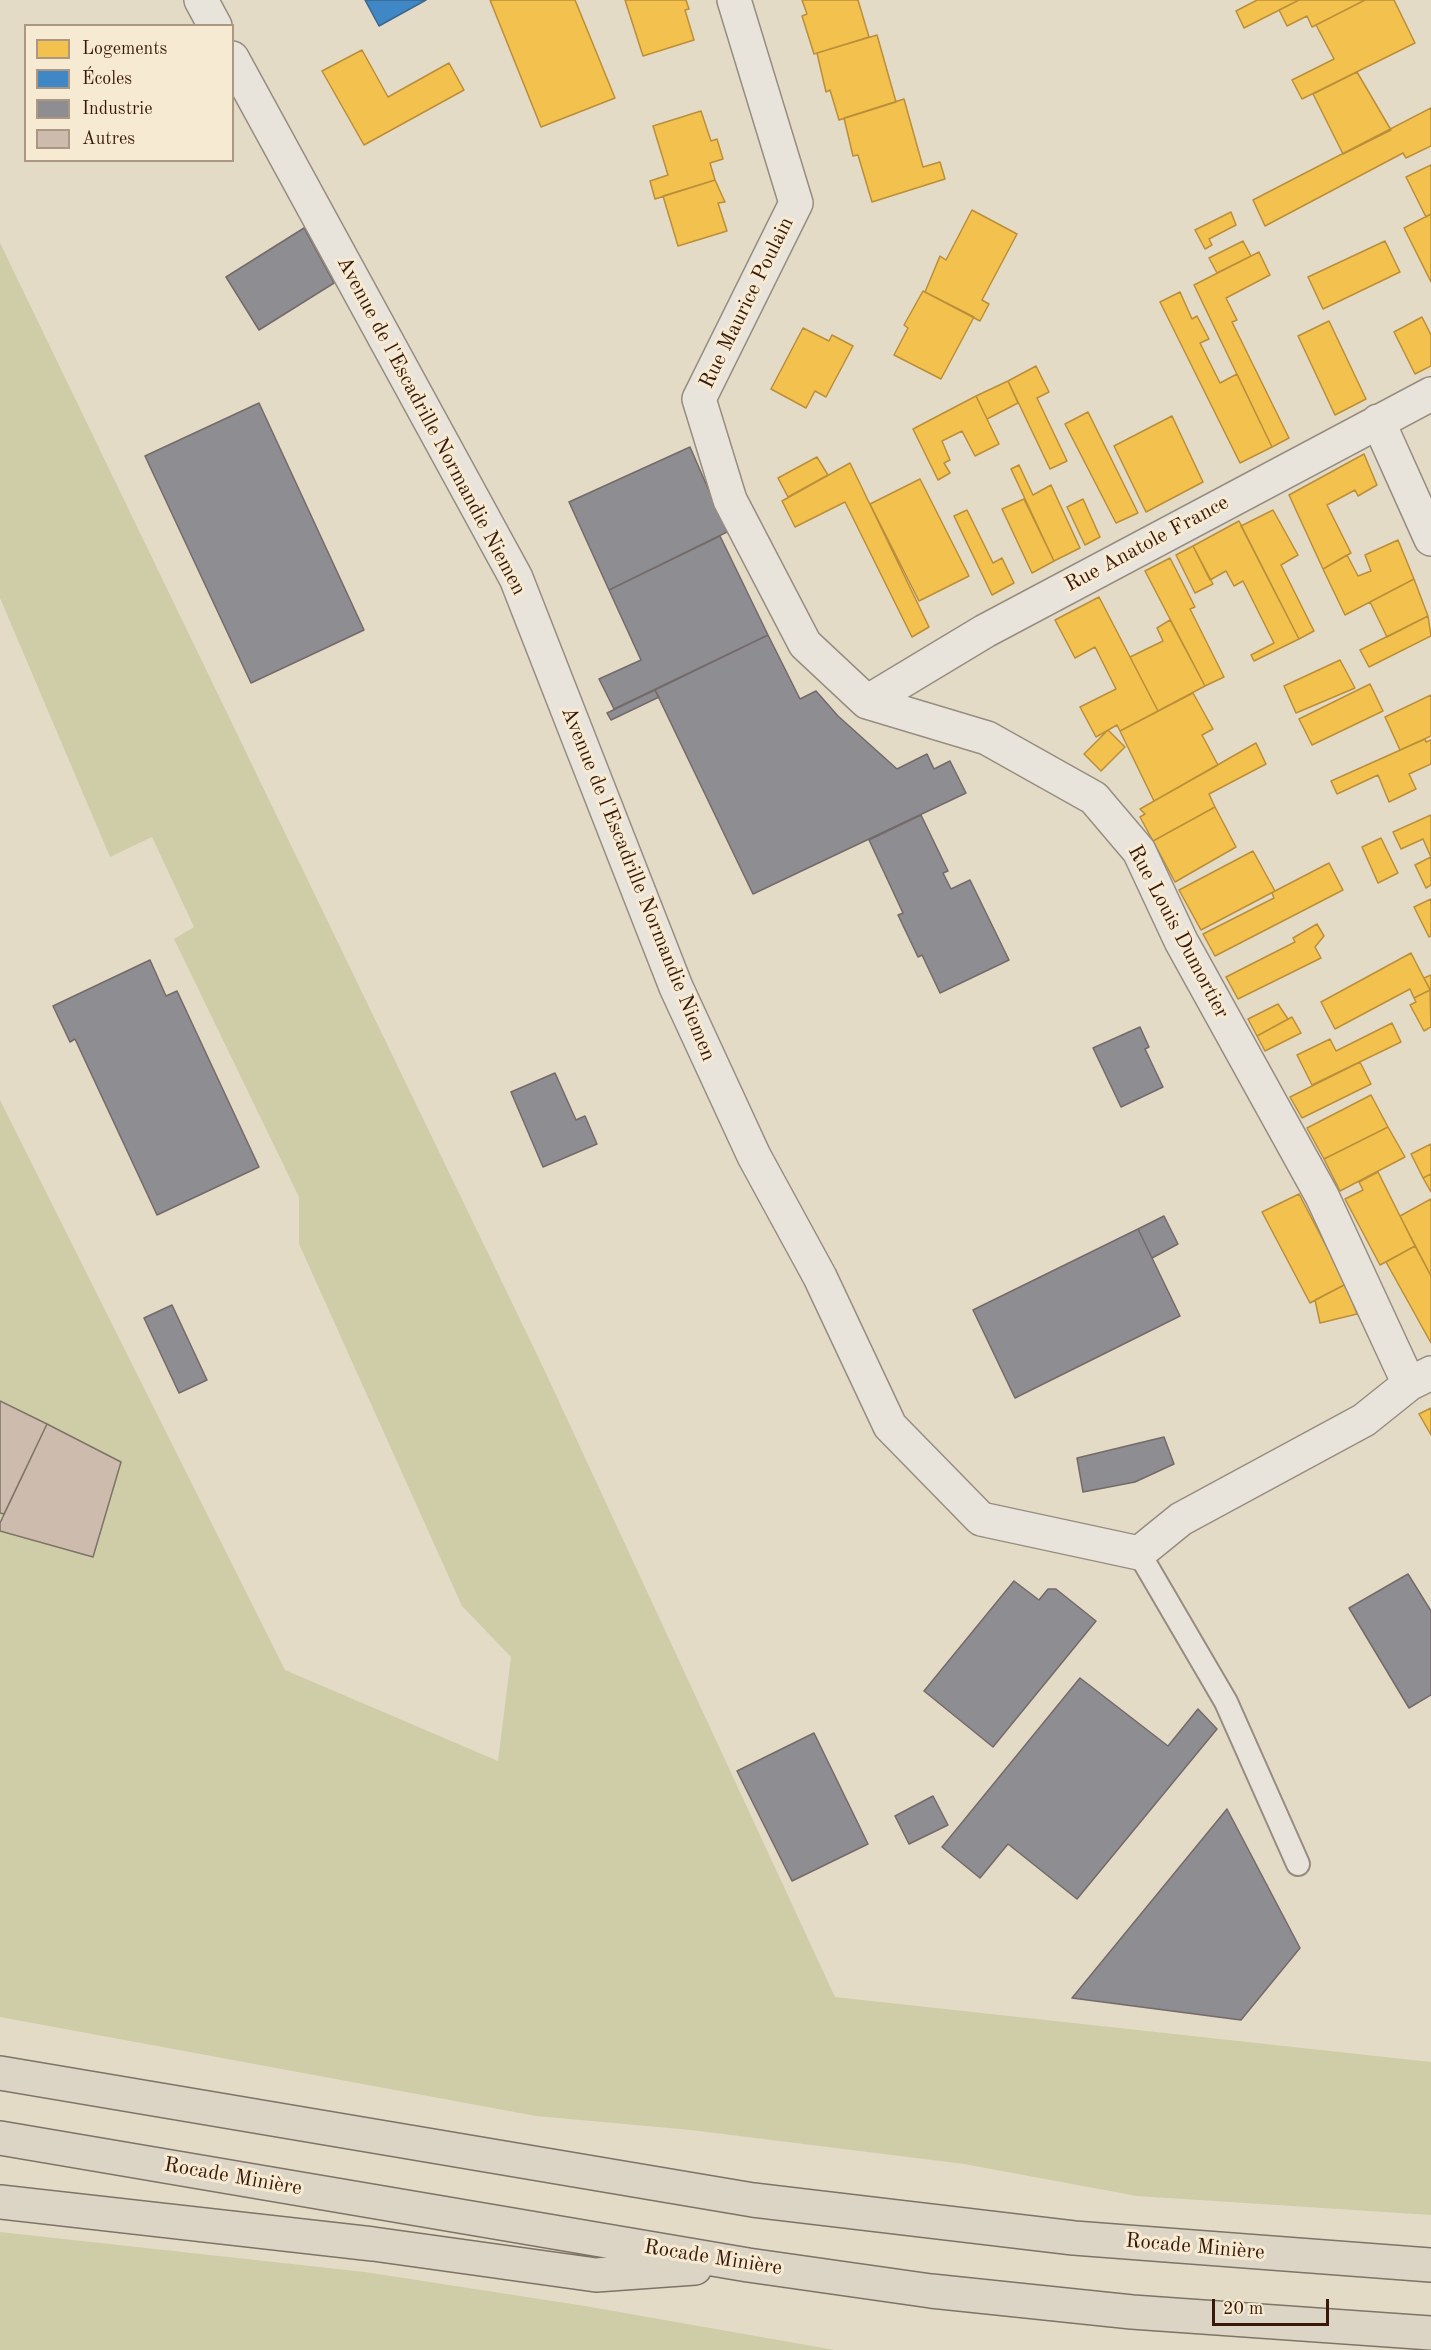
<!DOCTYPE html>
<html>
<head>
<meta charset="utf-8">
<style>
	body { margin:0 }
	#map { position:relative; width:1431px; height:2350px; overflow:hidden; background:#e4dbc7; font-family:"Old Standard TT",serif }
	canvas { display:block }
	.legend { position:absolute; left:24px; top:24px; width:210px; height:138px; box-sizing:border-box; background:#f6ebd2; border:2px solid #ab9782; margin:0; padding:8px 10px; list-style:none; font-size:18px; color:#3a1809 }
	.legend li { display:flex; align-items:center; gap:12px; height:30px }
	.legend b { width:30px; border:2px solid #ab9782 }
	.scale { position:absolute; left:1212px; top:2299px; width:117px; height:27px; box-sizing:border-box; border:3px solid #3a1809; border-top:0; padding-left:8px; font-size:18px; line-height:21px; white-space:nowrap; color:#3a1809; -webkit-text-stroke:4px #f6ebd2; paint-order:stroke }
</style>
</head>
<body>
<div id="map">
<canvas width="1431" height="2350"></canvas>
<ul class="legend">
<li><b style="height:16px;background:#f2c14e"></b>Logements</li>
<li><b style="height:16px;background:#3f88c5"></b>Écoles</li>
<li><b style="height:16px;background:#8d8d92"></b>Industrie</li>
<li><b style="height:16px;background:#cdbbad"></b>Autres</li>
</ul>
<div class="scale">20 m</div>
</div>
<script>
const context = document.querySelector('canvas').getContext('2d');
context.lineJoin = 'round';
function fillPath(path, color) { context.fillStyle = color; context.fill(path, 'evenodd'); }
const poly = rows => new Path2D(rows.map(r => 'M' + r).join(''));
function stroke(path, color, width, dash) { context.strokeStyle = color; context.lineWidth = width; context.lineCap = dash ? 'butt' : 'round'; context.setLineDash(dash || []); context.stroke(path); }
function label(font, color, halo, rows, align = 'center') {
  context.font = font + ' "Old Standard TT",serif'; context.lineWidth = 6; context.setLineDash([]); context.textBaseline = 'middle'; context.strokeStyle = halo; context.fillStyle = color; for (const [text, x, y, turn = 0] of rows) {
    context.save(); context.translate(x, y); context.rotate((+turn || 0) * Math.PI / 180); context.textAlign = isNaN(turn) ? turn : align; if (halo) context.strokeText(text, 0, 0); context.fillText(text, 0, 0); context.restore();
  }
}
fillPath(poly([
	[0,243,543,1367,835,1997,1431,2062,1431,2215,1137,2196,964,2164,691,2130,536,2116,0,2017,0,1100,285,1670,498,1761,511,1657,462,1606,299,1244,299,1197,174,939,194,927,152,837,110,857,0,598],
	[0,2232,365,2272,585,2306,835,2350,0,2350]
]), '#cecda8');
const homes = poly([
	[490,0,575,0,615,98,541,127,490,0],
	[625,0,686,0,689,9,685,10,694,40,643,56,625,0],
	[802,0,858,0,869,37,814,54,802,16,807,14,802,0],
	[1257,0,1299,0,1244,28,1236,11,1257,0],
	[1299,0,1365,0,1312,27,1307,16,1287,26,1279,10,1299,0],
	[1365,0,1394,0,1415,43,1302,99,1292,80,1334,59,1316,25,1365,0],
	[877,35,896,102,839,120,830,90,826,92,817,53,877,35],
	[362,50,388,97,449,63,464,90,364,145,322,71,362,50],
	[1357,72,1391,130,1343,154,1313,94,1357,72],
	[904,99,923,167,940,162,945,179,872,202,858,155,853,156,844,118,904,99],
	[1431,108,1431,146,1406,158,1403,153,1265,226,1253,200,1431,108],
	[701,111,711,141,717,139,723,159,710,163,715,180,655,199,650,181,668,175,653,126,701,111],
	[1431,165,1431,214,1426,217,1406,177,1431,165],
	[715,180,725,202,718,203,727,231,678,246,663,196,715,180],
	[972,210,1017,234,982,300,989,304,980,321,925,292,940,256,946,260,972,210],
	[1231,212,1236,225,1209,239,1212,245,1205,249,1195,230,1231,212],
	[1431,214,1431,282,1404,228,1431,214],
	[1243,241,1251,256,1217,273,1209,258,1243,241],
	[1385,241,1400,272,1323,309,1308,277,1385,241],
	[1259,252,1270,275,1226,298,1237,320,1232,322,1289,438,1272,447,1194,285,1259,252],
	[923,291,974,317,941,379,894,355,908,328,904,325,923,291],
	[1180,292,1192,319,1197,316,1209,339,1200,343,1220,383,1237,374,1272,447,1240,463,1160,302,1180,292],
	[1422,317,1431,335,1431,366,1415,374,1394,332,1422,317],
	[1329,321,1366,399,1335,415,1298,336,1329,321],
	[803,328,829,341,832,335,853,346,826,397,815,391,806,408,771,389,803,328],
	[1036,366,1049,392,1037,398,1067,461,1050,469,1008,381,1036,366],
	[1008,381,1018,403,987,419,976,396,1008,381],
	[976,396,999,444,975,456,962,431,942,441,950,460,944,463,950,473,938,480,913,429,976,396],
	[1088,412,1138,513,1116,523,1065,424,1088,412],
	[1172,416,1203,482,1146,512,1114,446,1172,416],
	[1364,454,1377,485,1358,496,1355,490,1327,505,1351,553,1323,569,1289,495,1364,454],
	[817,457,828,475,788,497,778,478,817,457],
	[850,463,929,627,912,637,845,502,795,527,782,501,850,463],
	[1019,465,1033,495,1051,485,1080,548,1054,561,1011,469,1019,465],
	[920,479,969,576,919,601,870,504,920,479],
	[1024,499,1054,561,1032,573,1002,509,1024,499],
	[1083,499,1100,537,1085,545,1067,507,1083,499],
	[967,510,993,563,1002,558,1014,583,992,595,954,516,967,510],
	[1273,510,1298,555,1281,565,1314,631,1299,639,1241,526,1273,510],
	[1239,521,1299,639,1254,661,1251,655,1274,643,1243,581,1234,586,1226,571,1210,580,1193,546,1239,521],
	[1398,540,1414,579,1345,615,1323,569,1347,555,1358,576,1371,571,1365,555,1398,540],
	[1193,546,1213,584,1195,593,1176,555,1193,546],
	[1170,558,1195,607,1190,609,1224,677,1205,686,1145,571,1170,558],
	[1414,579,1428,616,1387,637,1370,602,1414,579],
	[1099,597,1158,711,1120,731,1117,725,1096,737,1080,707,1116,689,1095,647,1075,658,1055,620,1099,597],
	[1428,616,1431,636,1369,667,1360,650,1428,616],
	[1170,620,1205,686,1158,711,1130,657,1163,641,1157,628,1170,620],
	[1340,660,1355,688,1296,713,1284,686,1340,660],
	[1370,684,1383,711,1312,745,1299,719,1370,684],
	[1193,693,1213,729,1202,735,1218,765,1154,801,1120,731,1193,693],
	[1431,695,1431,736,1400,750,1385,717,1431,695],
	[1108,730,1125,747,1101,771,1084,754,1108,730],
	[1425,739,1426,742,1431,740,1431,764,1409,774,1416,789,1389,802,1378,775,1337,794,1331,781,1425,739],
	[1256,743,1266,764,1209,794,1215,807,1153,841,1140,817,1145,814,1140,809,1256,743],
	[1215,807,1236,847,1175,882,1153,841,1215,807],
	[1431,815,1431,857,1423,839,1401,849,1393,832,1431,815],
	[1381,838,1398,873,1378,883,1362,847,1381,838],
	[1253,851,1275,891,1201,930,1179,890,1253,851],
	[1431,857,1431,885,1426,888,1415,865,1431,857],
	[1329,863,1343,890,1215,956,1203,934,1274,898,1272,893,1275,891,1329,863],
	[1431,899,1431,936,1429,937,1414,907,1431,899],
	[1317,924,1324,936,1315,947,1321,958,1238,999,1226,977,1295,942,1293,938,1317,924],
	[1411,953,1430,990,1414,998,1410,989,1335,1029,1321,1002,1411,953],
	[1431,975,1431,991,1424,978,1431,975],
	[1430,990,1431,1027,1424,1031,1410,1005,1416,1002,1414,998,1430,990],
	[1278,1004,1288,1019,1257,1036,1248,1019,1278,1004],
	[1292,1017,1301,1033,1265,1051,1257,1036,1292,1017],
	[1392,1023,1401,1042,1312,1085,1297,1055,1330,1039,1336,1051,1392,1023],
	[1360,1062,1371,1084,1302,1118,1290,1097,1360,1062],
	[1371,1095,1388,1127,1324,1159,1307,1128,1371,1095],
	[1388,1127,1405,1157,1340,1191,1324,1159,1388,1127],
	[1431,1144,1431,1174,1423,1178,1411,1154,1431,1144],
	[1378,1172,1415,1246,1380,1265,1345,1199,1363,1190,1359,1182,1378,1172],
	[1431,1174,1431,1192,1423,1178,1431,1174],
	[1299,1194,1346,1284,1310,1303,1262,1212,1299,1194],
	[1431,1199,1431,1276,1400,1216,1431,1199],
	[1415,1246,1431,1276,1431,1343,1386,1262,1415,1246],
	[1346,1284,1357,1314,1320,1323,1315,1300,1346,1284],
	[1431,1408,1431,1435,1419,1414,1431,1408]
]);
fillPath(homes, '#f2c14e');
stroke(homes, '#bb8e39', 1.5);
const schools = poly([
	[365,0,426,0,379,26,365,0]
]);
fillPath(schools, '#3f88c5');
stroke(schools, '#3e668d', 1.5);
const industry = poly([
	[304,228,334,283,259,330,226,277,304,228],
	[259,403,364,630,251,683,145,456,259,403],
	[690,447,727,532,609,590,569,502,690,447],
	[720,536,768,635,614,709,599,679,641,660,609,590,720,536],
	[768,635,800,699,816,691,838,716,897,769,927,754,934,769,950,761,966,793,753,894,655,690,768,635],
	[655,690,659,697,611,720,607,713,655,690],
	[921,815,948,871,943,873,951,889,970,880,1009,960,940,993,922,955,918,957,898,915,903,913,869,840,921,815],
	[150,960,166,996,177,991,259,1167,157,1215,75,1039,70,1042,53,1006,150,960],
	[1140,1027,1149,1047,1145,1049,1163,1087,1121,1107,1093,1048,1140,1027],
	[555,1073,576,1120,585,1116,597,1144,543,1167,511,1092,555,1073],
	[1164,1216,1178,1244,1152,1258,1138,1229,1164,1216],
	[1138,1229,1180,1316,1015,1398,973,1310,1138,1229],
	[172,1305,207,1380,179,1393,144,1318,172,1305],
	[1164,1437,1174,1464,1135,1482,1083,1492,1077,1458,1164,1437],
	[1408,1574,1431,1611,1431,1695,1409,1708,1349,1608,1408,1574],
	[1014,1581,1039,1600,1048,1589,1056,1589,1096,1621,993,1747,924,1691,1014,1581],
	[1080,1678,1168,1746,1198,1709,1217,1729,1077,1899,1008,1844,980,1878,942,1847,1080,1678],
	[814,1733,868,1844,792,1881,737,1771,814,1733],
	[933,1796,948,1825,909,1844,895,1816,933,1796],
	[1227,1809,1300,1948,1241,2020,1072,1998,1227,1809]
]);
fillPath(industry, '#8d8d92');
stroke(industry, '#746a69', 1.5);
const building = poly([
	[0,1401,47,1424,4,1514,0,1513,0,1401],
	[47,1424,121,1462,93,1557,0,1531,0,1523,47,1424]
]);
fillPath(building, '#cdbbad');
stroke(building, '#7e7367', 1.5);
const service = poly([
	[1139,1553,1226,1702,1298,1864]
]);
const minor = poly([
	[201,0,215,26],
	[734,0,796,203,699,399,730,500,805,644,867,702,987,738,1094,798,1139,851,1181,941,1322,1196,1409,1384],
	[232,58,516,578,676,987,754,1156,820,1277,890,1426,981,1519,1139,1553,1181,1519,1364,1420,1409,1384,1431,1373],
	[1378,421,1431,539],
	[867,702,985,631,1431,394]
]);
const motorway = poly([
	[0,2073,753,2200,1074,2238,1431,2265],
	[0,2138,748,2265,931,2291,1132,2312,1431,2333],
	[0,2202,373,2244,596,2275,695,2268]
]);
stroke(service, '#968d80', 26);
stroke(minor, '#968d80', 36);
stroke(motorway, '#7e7367', 36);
stroke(service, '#e9e4db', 22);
stroke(minor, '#e9e4db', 33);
stroke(motorway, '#dcd4c5', 33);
label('21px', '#3a1809', '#f6ebd2', [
	["Rue Maurice Poulain",747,303,-64],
	["Avenue de l'Escadrille Normandie Niemen",431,426,62],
	["Rue Anatole France",1147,544,-28],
	["Avenue de l'Escadrille Normandie Niemen",638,884,68],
	["Rue Louis Dumortier",1178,932,62],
	["Rocade Minière",233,2177,10],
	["Rocade Minière",1195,2247,5],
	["Rocade Minière",713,2258,9]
]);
</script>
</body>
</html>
